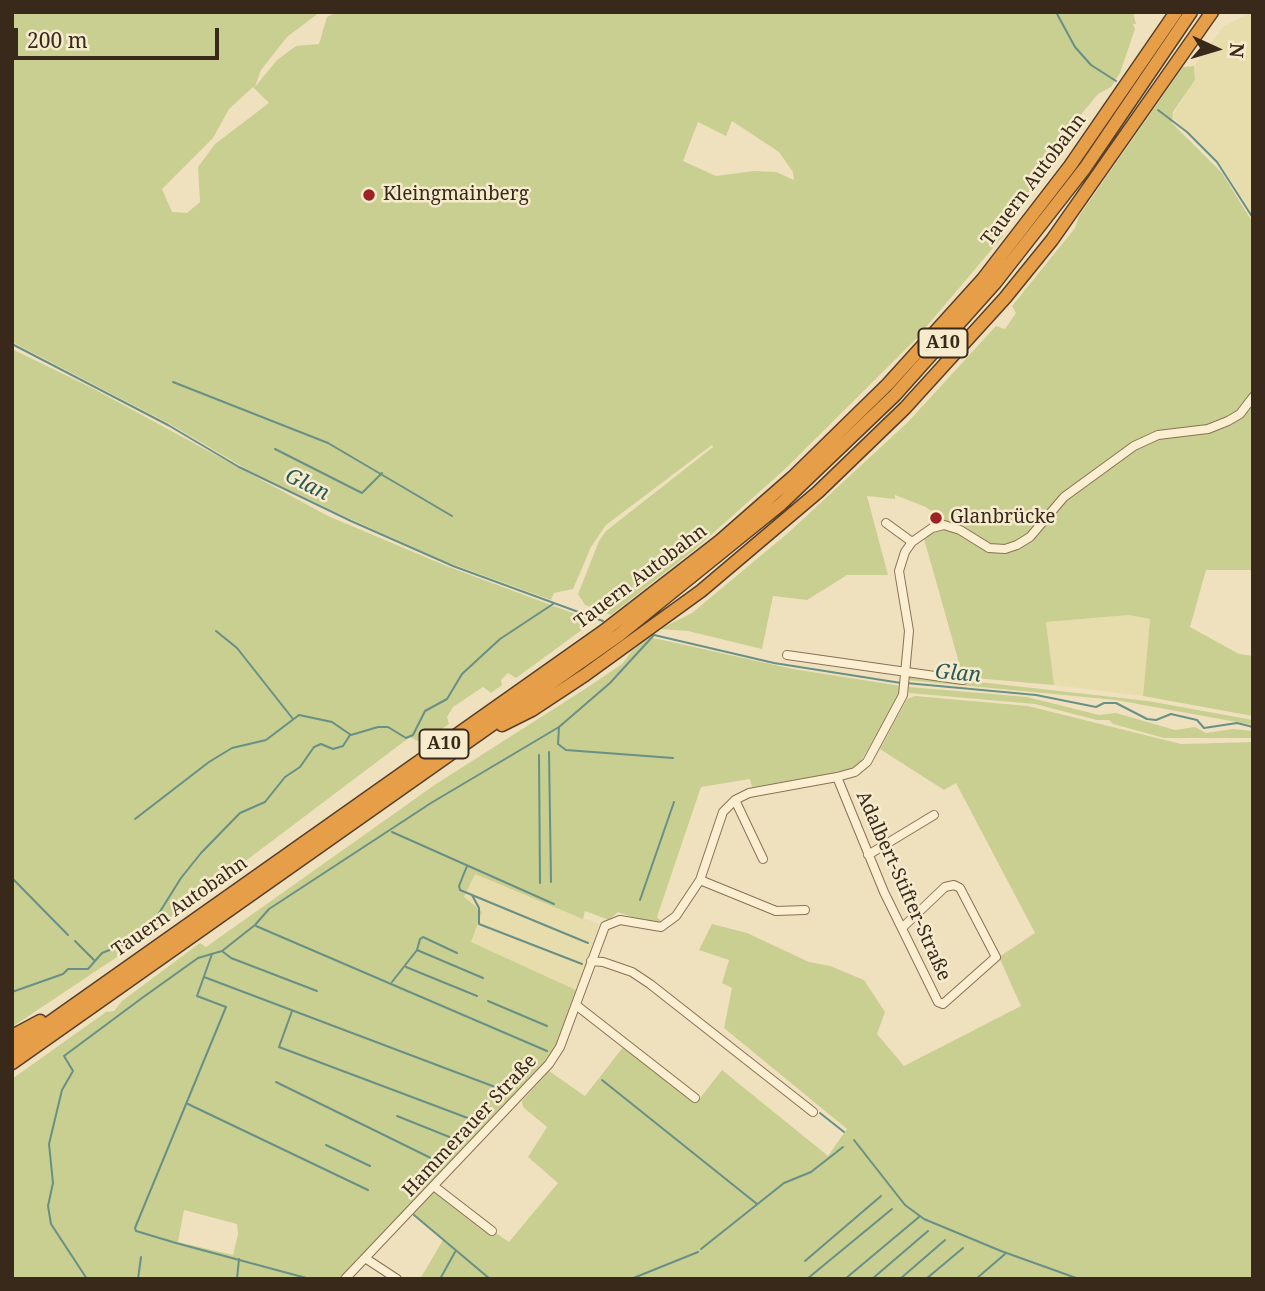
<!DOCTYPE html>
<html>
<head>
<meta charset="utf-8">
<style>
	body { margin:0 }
	#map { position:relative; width:1265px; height:1291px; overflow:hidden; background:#f0e1be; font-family:"Noto Serif",serif }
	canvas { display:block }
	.frame { position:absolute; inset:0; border:14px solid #38291b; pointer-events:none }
	.north { position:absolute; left:1181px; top:14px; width:70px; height:70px; -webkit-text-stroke:5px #f7ebce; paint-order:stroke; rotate:94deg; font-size:19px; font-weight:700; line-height:28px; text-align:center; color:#38291b }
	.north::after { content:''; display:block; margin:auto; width:24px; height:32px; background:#38291b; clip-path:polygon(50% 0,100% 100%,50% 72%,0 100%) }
	.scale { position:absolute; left:14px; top:28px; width:205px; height:32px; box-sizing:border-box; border:4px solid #38291b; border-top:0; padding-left:9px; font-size:21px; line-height:24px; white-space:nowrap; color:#38291b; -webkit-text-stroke:5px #f7ebce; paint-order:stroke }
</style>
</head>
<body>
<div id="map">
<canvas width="1265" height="1291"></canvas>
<div class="frame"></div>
<div class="north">N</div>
<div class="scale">200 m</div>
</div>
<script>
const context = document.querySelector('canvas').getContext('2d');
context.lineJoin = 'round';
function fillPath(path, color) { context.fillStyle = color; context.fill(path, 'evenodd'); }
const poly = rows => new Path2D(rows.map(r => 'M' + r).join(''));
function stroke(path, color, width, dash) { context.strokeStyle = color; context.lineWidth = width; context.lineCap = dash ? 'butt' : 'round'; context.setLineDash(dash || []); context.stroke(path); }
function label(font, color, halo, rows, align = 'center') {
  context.font = font + ' "Noto Serif",serif'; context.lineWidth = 5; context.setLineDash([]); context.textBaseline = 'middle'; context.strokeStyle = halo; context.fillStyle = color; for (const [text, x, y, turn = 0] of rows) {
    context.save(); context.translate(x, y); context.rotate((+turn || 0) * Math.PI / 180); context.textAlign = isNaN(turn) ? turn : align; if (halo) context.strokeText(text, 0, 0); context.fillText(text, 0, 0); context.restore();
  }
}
fillPath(poly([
	[1253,12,1253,215,1223,168,1172,117,1195,80,1194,66,1224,26],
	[1129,615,1150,619,1143,696,1054,685,1046,622],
	[475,874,599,924,578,991,470,942,464,897]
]), '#e7dcab');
fillPath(poly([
	[12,12,320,12,287,37,261,70,255,87,277,60,296,46,319,44,327,17,337,12,1133,12,1136,24,1133,24,1135,29,1120,73,1111,87,1098,94,1083,112,1032,189,1000,232,1003,236,916,339,784,470,694,550,611,615,585,605,578,594,599,541,606,531,713,447,712,445,606,525,591,547,573,589,554,593,551,600,444,561,344,516,248,470,168,423,12,342],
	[253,87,269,103,215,144,198,167,200,202,187,213,172,212,162,189,213,138,229,109],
	[732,121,779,152,793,172,794,180,776,172,754,171,716,176,683,161,698,122,726,136],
	[1194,66,1195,80,1173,112,1172,123,1222,173,1253,223,1253,570,1206,570,1190,627,1239,654,1253,656,1253,716,1143,696,1150,619,1129,615,1046,622,1054,685,963,677,923,535,946,528,945,521,926,507,895,495,895,499,867,496,888,575,847,575,807,600,773,596,762,649,688,631,660,629,692,613,788,533,908,422,996,326,1005,329,1016,313,1012,306,1075,228,1079,216,1183,67],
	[12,349,94,389,328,516,449,567,594,621,516,678,508,673,501,680,502,685,491,693,483,687,453,707,447,717,449,724,422,743,410,737,126,951,12,1027],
	[649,637,793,669,901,686,902,693,859,764,848,771,752,787,750,779,701,787,657,917,662,922,646,922,618,912,609,920,585,911,583,919,475,874,464,897,482,912,471,942,578,991,555,1051,546,1063,340,1279,12,1279,12,1079,106,1012,114,1011,122,1001,200,943,206,947,436,784,585,689,622,664,632,651],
	[184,1210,237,1224,238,1234,233,1255,178,1242],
	[908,674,1148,701,1253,720,1253,725,1116,700,907,680],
	[909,687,1027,697,1099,715,1116,713,1175,730,1195,727,1206,733,1233,729,1253,731,1253,738,1164,738,1113,724,1109,720,1097,720,1035,704,909,693],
	[915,696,1028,706,1181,744,1253,742,1253,1279,420,1279,443,1240,412,1214,435,1191,509,1242,558,1183,528,1157,547,1127,523,1107,522,1101,549,1071,585,1096,624,1046,697,1102,722,1070,828,1156,847,1129,724,1028,732,988,722,983,729,960,699,950,712,924,747,933,809,962,830,966,864,980,885,1012,877,1034,904,1066,1021,1006,999,957,1035,933,956,783,944,790,880,749,907,699]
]), '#c8cf91');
stroke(poly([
	[1056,12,1075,47,1091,65,1116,81],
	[1158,110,1187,132,1217,162,1253,218],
	[12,344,168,425,239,467,351,521,453,566,603,621],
	[173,382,328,443,452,516],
	[275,449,362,493,382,473],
	[216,631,237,648,293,719],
	[906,683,1036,695,1096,707,1104,703,1116,703,1147,719,1156,720,1171,714,1197,720,1204,728,1237,723,1253,727],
	[559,727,558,744,566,750,673,758],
	[549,752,551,882],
	[539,755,540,883],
	[135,819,209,762,232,748,266,740,299,715,332,722,351,735,378,727,388,727,406,738,413,735,425,711,447,699,462,674,500,639,553,604],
	[392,832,554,904],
	[467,866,459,886,460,890,472,895,479,908,479,924,582,964],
	[12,878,68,935],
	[472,895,588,943],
	[640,900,674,802],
	[256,926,547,1051],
	[75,941,94,960],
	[417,950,483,978],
	[222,951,231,958,317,991],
	[212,954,197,996,226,1007,135,1228,136,1231,176,1243,310,1279],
	[406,967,477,996],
	[204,977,503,1090],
	[392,982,417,950,420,939,423,937,457,953],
	[12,992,63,974,68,969,88,969,102,953,132,941,151,926,181,878,201,853,240,813,265,802,285,777,300,767,314,747,321,744,333,749,343,746,350,735],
	[488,1001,547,1026],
	[292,1011,279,1047,481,1123],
	[602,1080,757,1204],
	[276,1082,443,1164],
	[188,1104,368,1190],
	[820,1113,844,1132],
	[397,1116,462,1142],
	[854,1140,905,1205,924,1219,1001,1251,1079,1279],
	[326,1145,370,1166],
	[414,1215,490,1279],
	[701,1249,784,1183,811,1172,843,1147],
	[805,1261,881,1196],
	[87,1279,51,1224,48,1206,53,1183,49,1144,62,1090,73,1071,64,1056,142,998,198,958,222,951,255,925,269,909,431,803,559,727,610,683,654,635,774,663,901,683],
	[138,1279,141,1257],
	[237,1279,239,1259],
	[440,1279,455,1252],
	[631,1279,698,1252],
	[807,1279,892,1209],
	[845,1279,919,1217],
	[872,1279,928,1231],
	[900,1279,945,1240],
	[926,1279,963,1248],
	[976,1279,1005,1254]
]), '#689086', 2);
const minor = poly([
	[886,523,912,542],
	[787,655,963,680],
	[837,777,884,892,938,1002,943,1004,996,957,960,888,954,885,945,887,903,927],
	[735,800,763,859],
	[868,855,934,815],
	[700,880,776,911,805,910],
	[591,961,603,962,632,972,650,984,813,1112],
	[576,1005,695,1098],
	[435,1187,492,1231],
	[365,1258,397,1279],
	[345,1279,549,1064,560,1047,605,926,620,920,661,927,676,916,700,880,723,812,735,800,749,793,837,777,855,772,867,762,903,695,909,631,899,571,905,552,912,542,932,528,944,525,960,530,989,548,1005,549,1017,545,1030,537,1064,497,1134,446,1158,435,1208,429,1228,421,1240,414,1253,397]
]);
const highway = poly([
	[502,725,532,710,585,675,701,591,818,492,905,408,1005,298,1052,240,1212,12],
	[12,1036,40,1021],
	[12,1049,604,631,720,541,793,477,888,384,983,279,1070,166,1176,12],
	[12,1063,619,635,781,504,895,395,995,283,1085,168,1191,12]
]);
stroke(minor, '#8a7156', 10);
stroke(highway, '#573f2a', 15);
stroke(minor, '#fbeed1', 8);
stroke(highway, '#e69f48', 12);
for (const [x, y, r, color] of [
	[369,195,7,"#9c2224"],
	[936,518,7,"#9c2224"]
]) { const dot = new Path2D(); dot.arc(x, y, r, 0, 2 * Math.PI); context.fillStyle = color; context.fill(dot); stroke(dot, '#f7ebce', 2.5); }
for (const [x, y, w] of [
	[943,343,49],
	[444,744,49]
]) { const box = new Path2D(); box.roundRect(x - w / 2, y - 14.5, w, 29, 5); context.fillStyle = '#f7ebce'; context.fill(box); stroke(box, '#38291b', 2); }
label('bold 18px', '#38291b', null, [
	["A10",943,343],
	["A10",444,744]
]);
label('19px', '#38291b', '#f7ebce', [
	["Tauern Autobahn",1034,180,-53],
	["Tauern Autobahn",641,577,-37],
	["Adalbert-Stifter-Straße",903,886,66],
	["Tauern Autobahn",180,907,-35],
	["Hammerauer Straße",470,1126,-47]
]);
label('19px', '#38291b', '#f7ebce', [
	["Kleingmainberg",383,195],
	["Glanbrücke",950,518]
], 'left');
label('italic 21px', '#295955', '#f7ebce', [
	["Glan",307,485,26],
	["Glan",958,674,5]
]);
</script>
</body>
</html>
